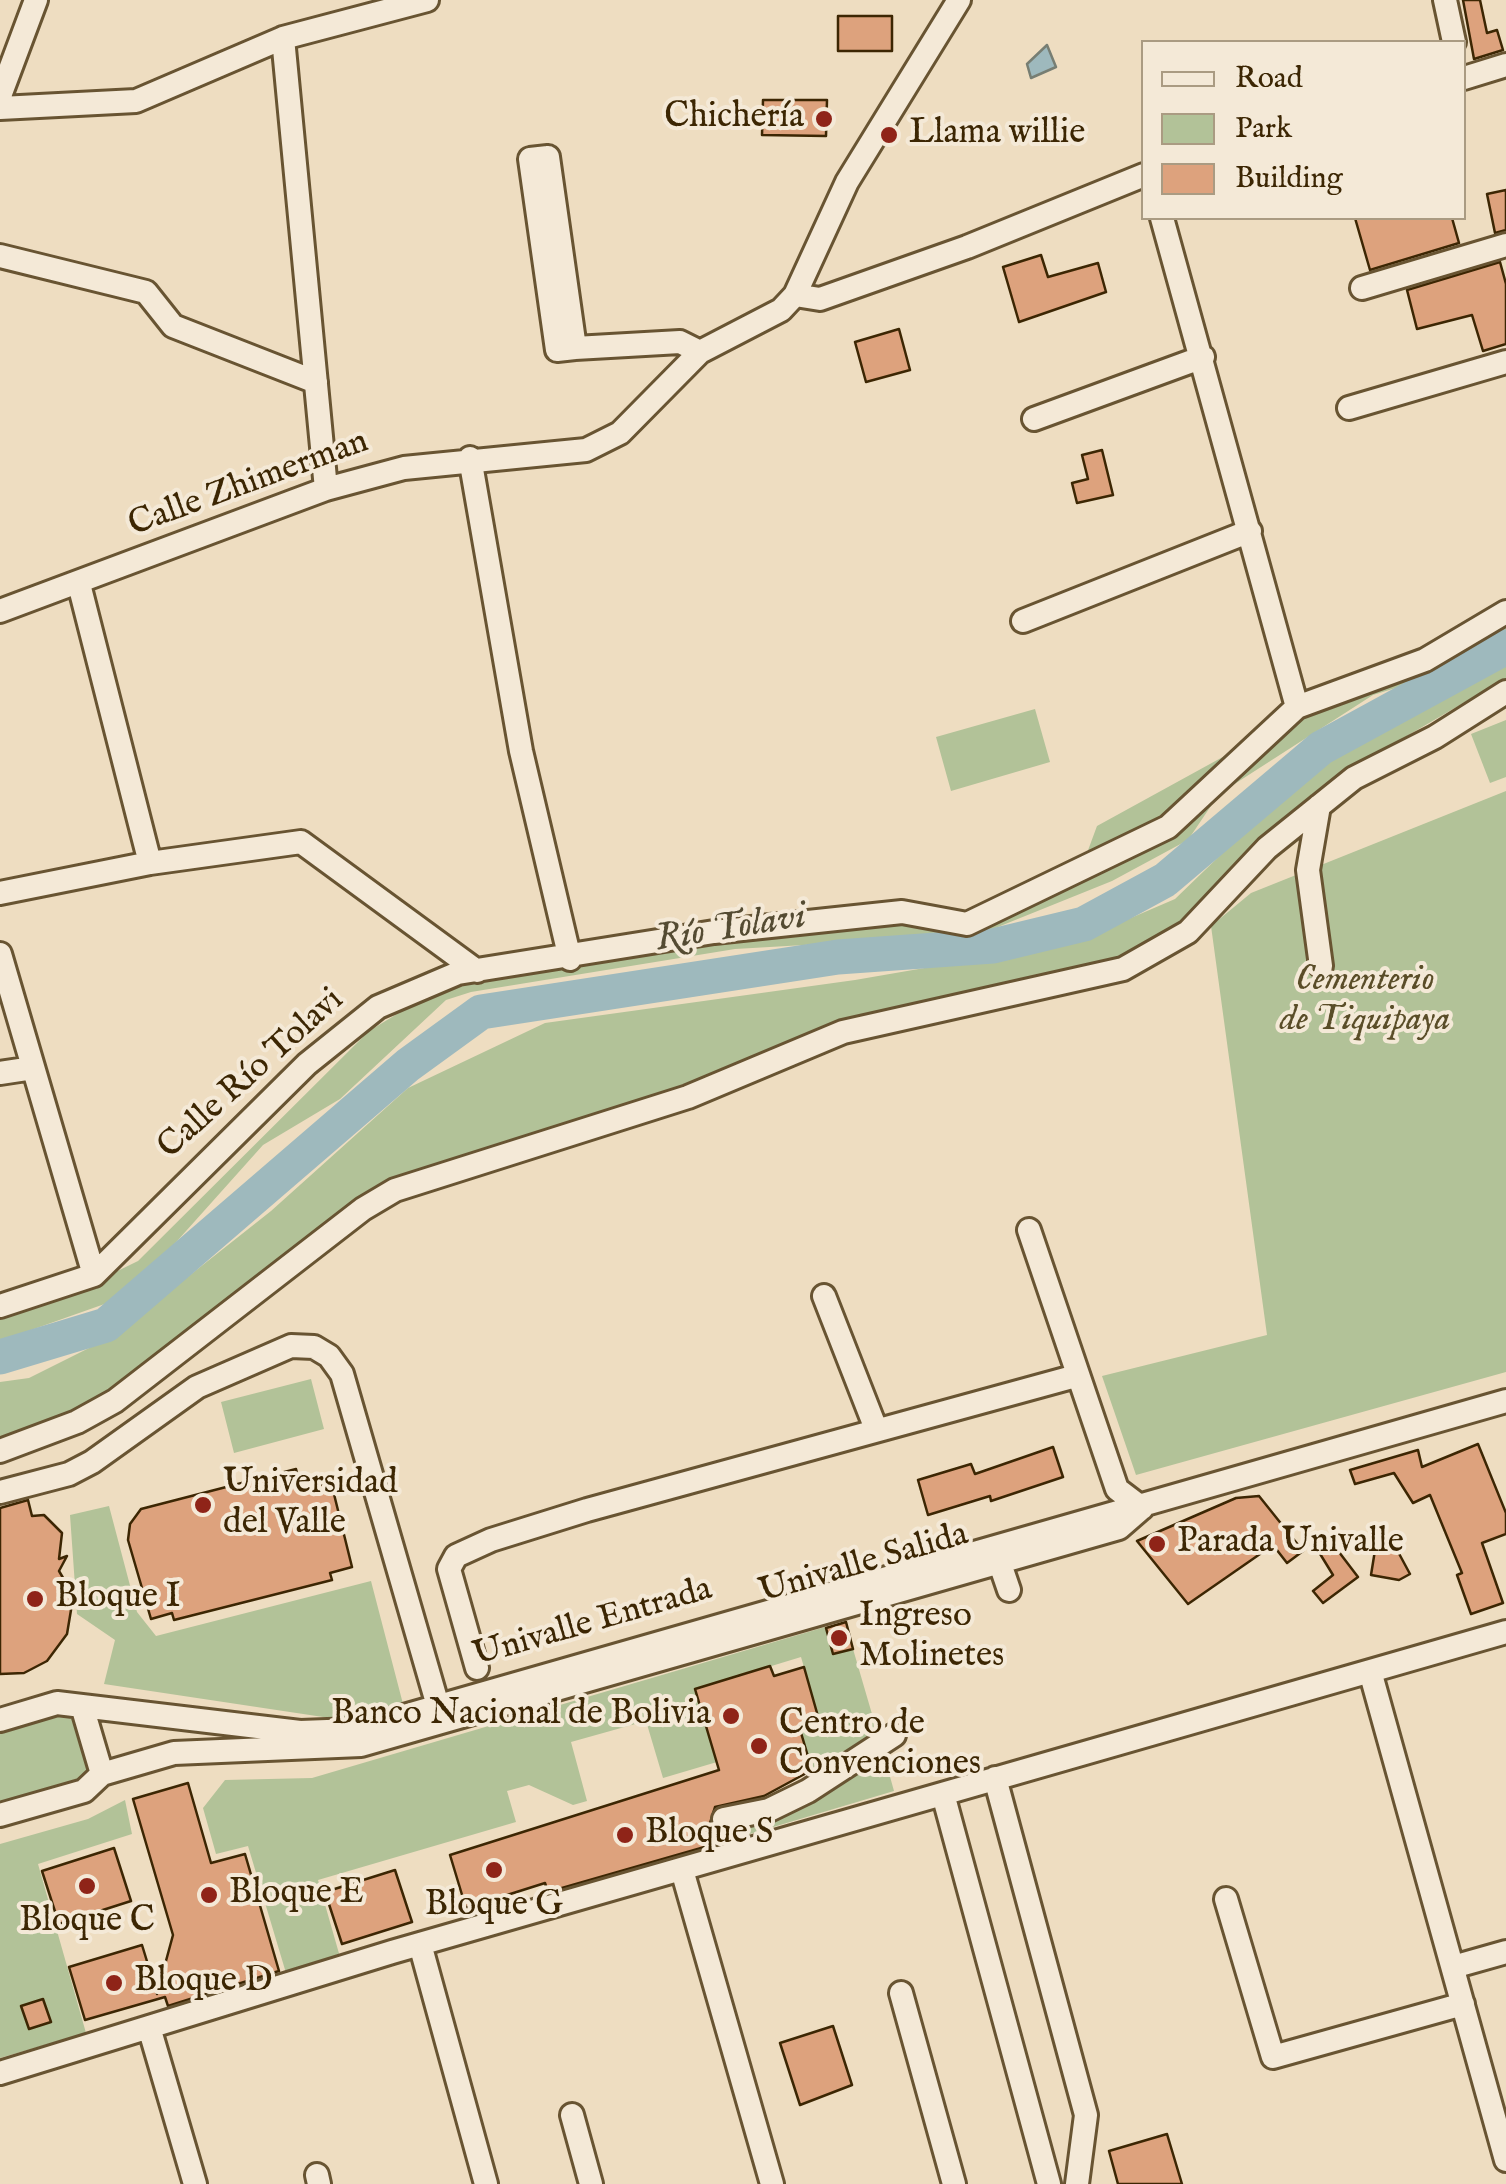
<!DOCTYPE html>
<html>
<head>
<meta charset="utf-8">
<style>
	body { margin:0 }
	#map { position:relative; width:1506px; height:2184px; overflow:hidden; background:#eeddc1; font-family:"IM FELL English",serif }
	canvas { display:block }
	.legend { position:absolute; left:1141px; top:40px; width:325px; height:180px; box-sizing:border-box; background:#f4e9d7; border:2px solid #aa9b82; margin:0; padding:12px 18px; list-style:none; font-size:30px; color:#3c2603 }
	.legend li { display:flex; align-items:center; gap:20px; height:50px }
	.legend b { width:50px; border:2px solid #aa9b82 }
</style>
</head>
<body>
<div id="map">
<canvas width="1506" height="2184"></canvas>
<ul class="legend">
<li><b style="height:12px;background:#f4e9d7"></b>Road</li>
<li><b style="height:28px;background:#b2c298"></b>Park</li>
<li><b style="height:28px;background:#dda27d"></b>Building</li>
</ul>
</div>
<script>
const context = document.querySelector('canvas').getContext('2d');
context.lineJoin = 'round';
function fillPath(path, color) { context.fillStyle = color; context.fill(path, 'evenodd'); }
const poly = rows => new Path2D(rows.map(r => 'M' + r).join(''));
function stroke(path, color, width, dash) { context.strokeStyle = color; context.lineWidth = width; context.lineCap = dash ? 'butt' : 'round'; context.setLineDash(dash || []); context.stroke(path); }
function label(font, color, halo, rows, align = 'center') {
  context.font = font + ' "IM FELL English",serif'; context.lineWidth = 8; context.setLineDash([]); context.textBaseline = 'middle'; context.strokeStyle = halo; context.fillStyle = color; for (const [text, x, y, turn = 0] of rows) {
    context.save(); context.translate(x, y); context.rotate((+turn || 0) * Math.PI / 180); context.textAlign = isNaN(turn) ? turn : align; if (halo) context.strokeText(text, 0, 0); context.fillText(text, 0, 0); context.restore();
  }
}
fillPath(poly([
	[1506,618,1506,636,1495,644,1415,682,1373,695,1219,794,1188,840,1112,881,978,935,735,949,471,992,446,1000,340,1099,263,1145,161,1259,113,1301,0,1341,0,1313,95,1282,138,1261,369,1031,443,986,715,940,903,920,970,929,1077,880,1097,826,1301,714],
	[1506,657,1506,678,1347,771,1177,929,1120,959,434,1164,368,1194,126,1382,77,1413,0,1440,0,1382,29,1378,113,1336,271,1211,408,1088,545,1023,855,980,1075,942,1175,899,1324,755],
	[1035,709,1050,762,951,791,936,737],
	[1506,720,1506,777,1490,783,1471,734],
	[1506,791,1506,1372,1136,1475,1102,1376,1267,1335,1211,926,1251,893],
	[311,1379,324,1429,234,1453,221,1402],
	[109,1506,137,1612,156,1636,371,1581,403,1704,343,1720,104,1684,115,1640,77,1614,70,1515],
	[825,1627,833,1654,853,1649,879,1738,816,1781,799,1726,819,1719,801,1657,696,1689,717,1762,663,1778,646,1721,571,1742,587,1801,573,1805,529,1785,507,1791,516,1822,318,1880,340,1957,286,1973,248,1846,216,1854,203,1808,225,1780,312,1778],
	[62,1713,75,1721,90,1773,81,1783,0,1806,0,1732],
	[884,1755,894,1791,733,1839,728,1825],
	[125,1800,132,1834,38,1864,86,2033,0,2058,0,1844,88,1819]
]), '#b2c298');
const water = poly([
	[1047,45,1056,67,1031,78,1027,64,1047,45]
]);
fillPath(water, '#9eb9bd');
stroke(water, '#777e73', 2.5);
stroke(poly([
	[0,1357,106,1325,408,1065,481,1012,838,957,993,946,1084,924,1165,880,1321,748,1506,647]
]), '#9eb9bd', 35);
const building = poly([
	[1463,0,1480,0,1487,33,1497,30,1503,50,1474,59,1463,0],
	[838,16,892,16,892,51,838,51,838,16],
	[763,100,827,100,826,136,762,135,763,100],
	[1506,190,1506,230,1495,233,1487,194,1506,190],
	[1355,218,1452,218,1459,243,1370,270,1355,218],
	[1041,255,1048,277,1098,263,1106,292,1019,322,1003,267,1041,255],
	[1500,262,1506,284,1506,344,1483,351,1472,315,1417,329,1407,290,1500,262],
	[899,329,910,370,866,382,855,342,899,329],
	[1102,450,1113,495,1077,503,1072,483,1088,479,1082,455,1102,450],
	[1478,1444,1506,1513,1506,1534,1482,1543,1503,1603,1471,1614,1457,1575,1462,1573,1430,1495,1413,1503,1394,1473,1355,1484,1350,1470,1418,1450,1422,1467,1478,1444],
	[1053,1447,1063,1477,991,1501,990,1496,928,1515,918,1480,971,1464,975,1474,1053,1447],
	[296,1469,301,1490,331,1482,352,1567,330,1573,332,1580,174,1620,172,1613,151,1619,128,1540,130,1524,141,1509,296,1469],
	[1259,1496,1303,1551,1287,1563,1273,1545,1188,1604,1137,1541,1236,1498,1259,1496],
	[28,1500,32,1516,44,1515,62,1533,59,1559,67,1556,59,1571,69,1588,71,1610,67,1634,47,1661,24,1673,0,1674,0,1508,28,1500],
	[1326,1535,1358,1577,1323,1603,1313,1591,1333,1575,1314,1544,1326,1535],
	[1376,1544,1396,1548,1410,1574,1399,1580,1371,1575,1376,1544],
	[846,1622,853,1649,833,1654,826,1628,846,1622],
	[770,1666,774,1676,804,1667,819,1720,799,1726,812,1770,764,1796,715,1807,710,1823,722,1842,548,1892,545,1883,466,1908,450,1855,719,1770,695,1689,770,1666],
	[188,1783,211,1863,245,1854,279,1971,168,2006,165,1997,85,2020,69,1967,142,1945,157,1994,173,1935,133,1799,188,1783],
	[114,1848,131,1901,59,1924,42,1871,114,1848],
	[395,1870,412,1922,342,1944,325,1892,395,1870],
	[43,1999,51,2022,29,2029,21,2006,43,1999],
	[833,2026,852,2085,800,2105,780,2043,833,2026],
	[1167,2134,1182,2184,1118,2184,1109,2151,1167,2134]
]);
fillPath(building, '#dda27d');
stroke(building, '#3c2603', 2.5);
const minor = poly([
	[1445,0,1454,42],
	[283,38,326,489],
	[1464,78,1506,65],
	[0,96,36,0],
	[0,108,136,101,283,38,427,0],
	[548,157,575,348,557,350,530,159,548,157],
	[1162,218,1297,707],
	[0,256,146,292,173,326,316,382],
	[1362,288,1506,245],
	[795,295,820,299,967,247,1144,175],
	[575,348,680,342,700,352],
	[1349,408,1506,362],
	[1034,419,1203,357],
	[470,458,521,751,570,959],
	[79,584,150,863],
	[0,611,326,489,404,468,586,450,620,433,700,352,781,310,795,295,847,182,959,0],
	[1023,621,1250,531],
	[1319,806,1308,870,1321,966],
	[0,893,150,863,301,842,477,971],
	[0,954,94,1275],
	[0,1073,33,1068],
	[1029,1230,1117,1489,1142,1508],
	[824,1296,876,1429],
	[0,1306,94,1275,307,1064,378,1007,458,973,714,932,902,912,967,924,1168,827,1297,707,1425,660,1506,612],
	[0,1451,77,1422,115,1401,363,1209,395,1190,688,1097,843,1032,1123,969,1188,932,1267,848,1354,778,1435,737,1506,692],
	[0,1492,69,1474,92,1462,197,1387,291,1346,314,1347,329,1356,342,1374,438,1706],
	[995,1549,1009,1590],
	[477,1668,449,1569,456,1556,491,1540,587,1510,1076,1376],
	[1370,1671,1506,2160],
	[0,1720,57,1703,300,1732,355,1730,1506,1401],
	[102,1774,174,1753,361,1745,1119,1528,1142,1508],
	[995,1778,1086,2115,1077,2184],
	[943,1794,1049,2184],
	[0,1815,84,1791,102,1774,82,1706],
	[724,1819,769,1810,808,1791,894,1735],
	[682,1870,772,2184],
	[1226,1899,1273,2057,1463,2004],
	[420,1944,486,2184],
	[1453,1967,1506,1952],
	[901,1993,954,2184],
	[149,2027,195,2184],
	[0,2073,392,1952,1506,1632],
	[572,2115,591,2184],
	[317,2175,319,2184]
]);
stroke(minor, '#685432', 28);
stroke(minor, '#f4e9d7', 22);
for (const [x, y, r, color] of [
	[824,119,10,"#8f2418"],
	[889,135,10,"#8f2418"],
	[203,1505,10,"#8f2418"],
	[1157,1544,10,"#8f2418"],
	[35,1599,10,"#8f2418"],
	[839,1638,10,"#8f2418"],
	[731,1716,10,"#8f2418"],
	[759,1746,10,"#8f2418"],
	[625,1835,10,"#8f2418"],
	[494,1870,10,"#8f2418"],
	[87,1886,10,"#8f2418"],
	[209,1895,10,"#8f2418"],
	[114,1983,10,"#8f2418"]
]) { const dot = new Path2D(); dot.arc(x, y, r, 0, 2 * Math.PI); context.fillStyle = color; context.fill(dot); stroke(dot, '#f4e9d7', 4); }
label('35px', '#3c2603', '#f4e9d7', [
	["Chichería",804,119,"right"],
	["Llama willie",909,135],
	["Universidad",223,1485],
	["del Valle",223,1525],
	["Parada Univalle",1177,1544],
	["Bloque I",55,1599],
	["Ingreso",859,1618],
	["Molinetes",859,1658],
	["Banco Nacional de Bolivia",711,1716,"right"],
	["Centro de",779,1726],
	["Convenciones",779,1766],
	["Bloque S",645,1835],
	["Bloque E",229,1895],
	["Bloque G",494,1907,"center"],
	["Bloque C",87,1923,"center"],
	["Bloque D",134,1983]
], 'left');
label('35px', '#3c2603', '#f4e9d7', [
	["Calle Zhimerman",249,485,-20],
	["Calle Río Tolavi",252,1075,-42],
	["Univalle Salida",864,1565,-16],
	["Univalle Entrada",593,1624,-16]
]);
label('italic 35px', '#5a4d28', '#f4e9d7', [
	["Cementerio",1365,982],
	["de Tiquipaya",1365,1022]
]);
label('italic 38px', '#544b32', '#f4e9d7', [
	["Río Tolavi",731,930,-9]
]);
</script>
</body>
</html>
